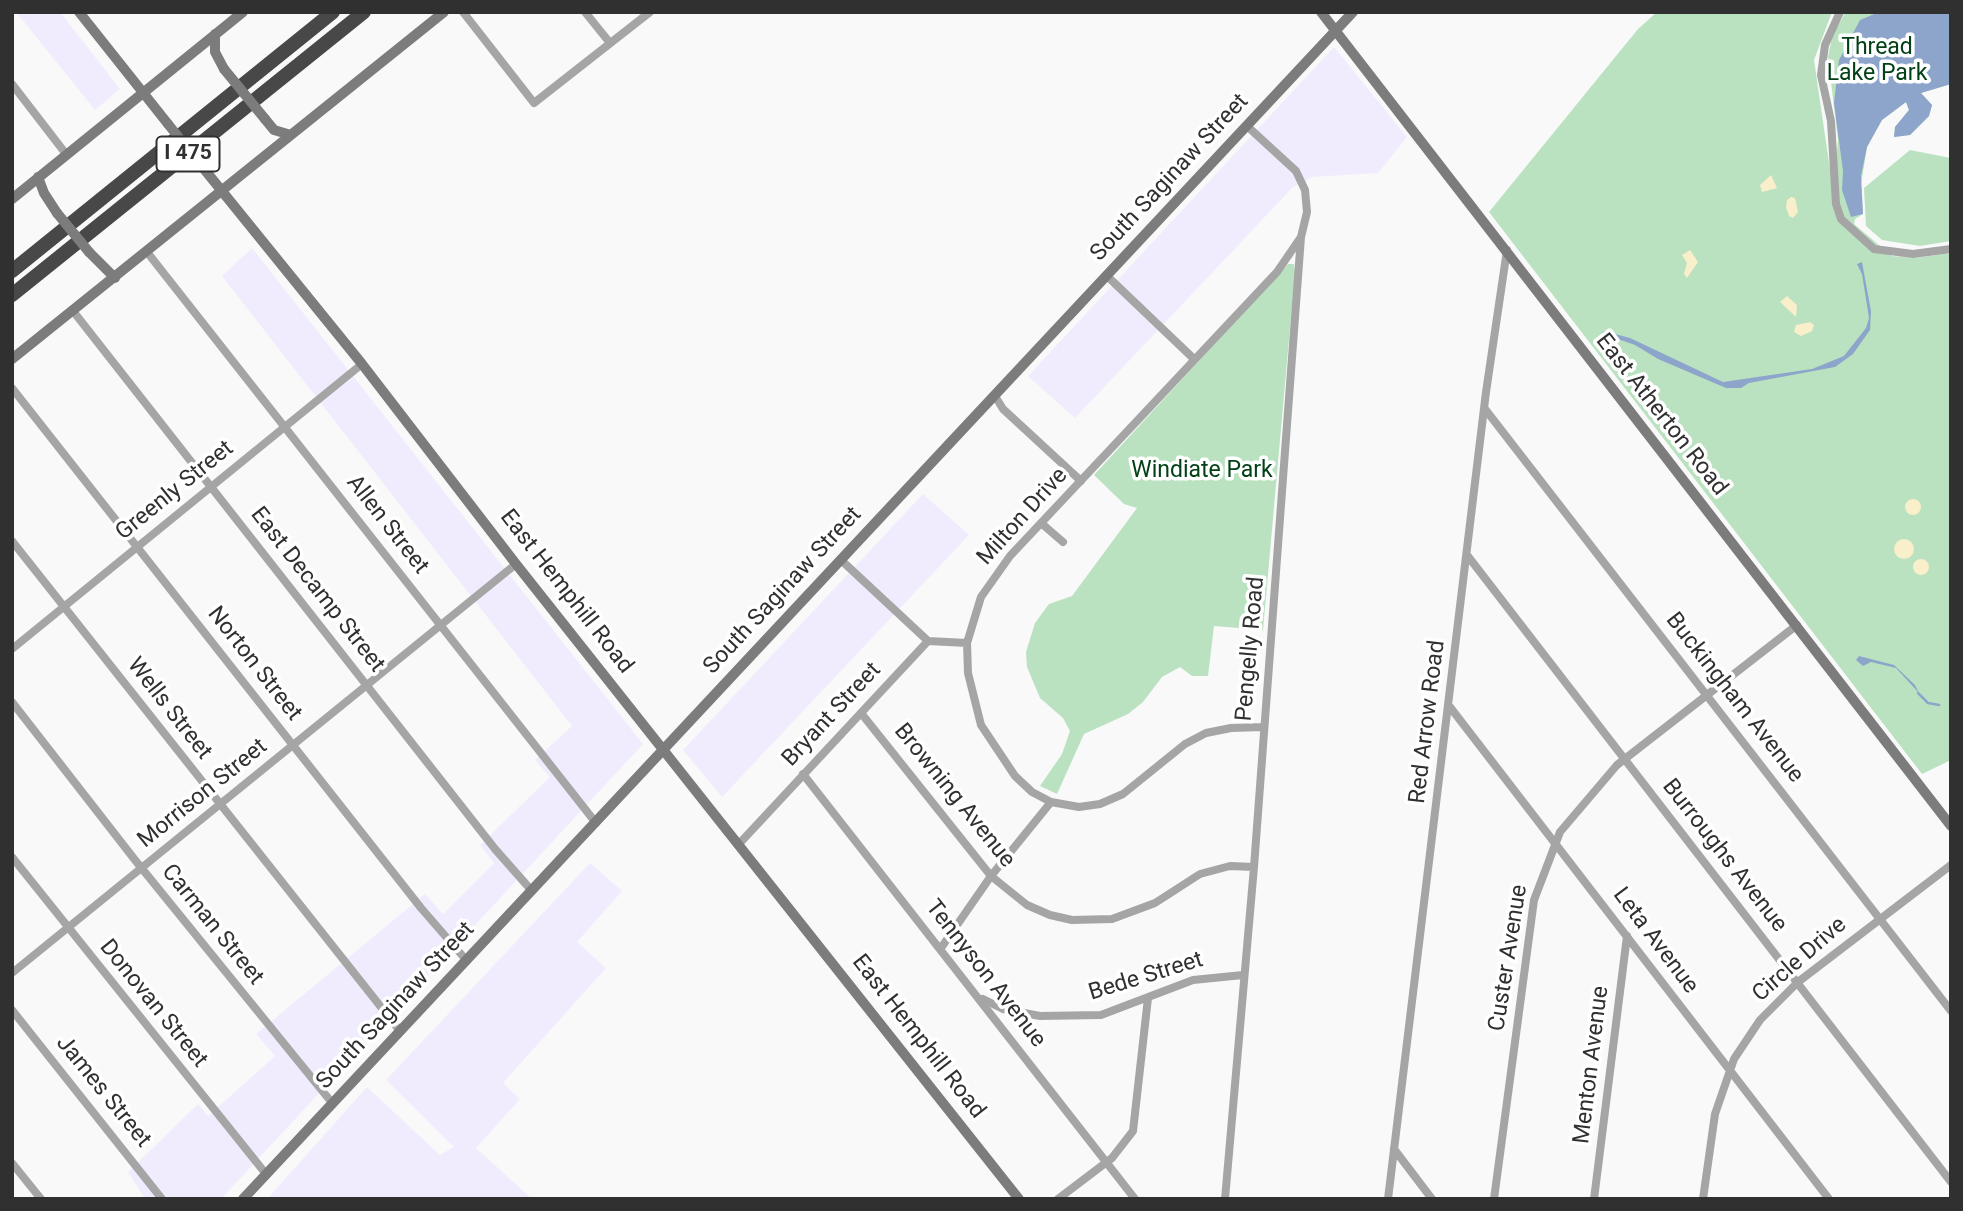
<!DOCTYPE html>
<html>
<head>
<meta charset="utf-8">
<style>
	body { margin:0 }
	#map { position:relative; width:1963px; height:1211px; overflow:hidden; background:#f9f9fa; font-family:Roboto,sans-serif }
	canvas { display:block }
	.frame { position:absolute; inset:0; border:14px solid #303030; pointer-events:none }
</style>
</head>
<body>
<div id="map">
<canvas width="1963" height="1211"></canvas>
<div class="frame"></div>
</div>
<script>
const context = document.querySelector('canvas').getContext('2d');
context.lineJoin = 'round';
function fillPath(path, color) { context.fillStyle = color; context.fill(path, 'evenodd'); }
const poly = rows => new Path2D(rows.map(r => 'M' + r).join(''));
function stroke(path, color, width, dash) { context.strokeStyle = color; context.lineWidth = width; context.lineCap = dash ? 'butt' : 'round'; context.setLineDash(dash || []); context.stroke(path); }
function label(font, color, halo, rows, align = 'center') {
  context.font = font + ' Roboto,sans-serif'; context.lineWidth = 7; context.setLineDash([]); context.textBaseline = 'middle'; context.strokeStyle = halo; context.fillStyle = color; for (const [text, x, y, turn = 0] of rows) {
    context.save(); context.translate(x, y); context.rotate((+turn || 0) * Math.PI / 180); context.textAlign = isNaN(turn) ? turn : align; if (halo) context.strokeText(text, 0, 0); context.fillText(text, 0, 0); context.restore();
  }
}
fillPath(poly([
	[16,12,60,12,120,89,95,110],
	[1334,47,1407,137,1378,173,1312,177,1293,187,1075,418,1028,376],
	[252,248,643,744,221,1199,145,1199,128,1172,198,1104,208,1116,275,1056,256,1034,425,894,443,914,494,863,480,845,550,777,535,760,572,726,222,276],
	[923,494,969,535,722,797,683,750],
	[590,863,622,891,577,942,606,968,503,1083,520,1099,476,1148,530,1197,528,1199,267,1199,367,1087,440,1155,454,1147,386,1080]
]), '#f1ecfd');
fillPath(poly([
	[1657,12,1832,12,1814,60,1833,190,1838,140,1828,57,1832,37,1845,13,1951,12,1951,84,1921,93,1932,105,1929,116,1910,135,1894,137,1895,127,1909,110,1906,102,1882,120,1867,147,1861,185,1863,214,1855,219,1854,224,1892,256,1915,258,1951,253,1951,760,1922,774,1489,212,1638,29],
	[1910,150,1951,158,1951,241,1920,246,1882,240,1866,226,1864,188],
	[1288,264,1294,264,1295,272,1263,630,1214,626,1208,676,1192,676,1180,667,1162,677,1143,702,1128,714,1084,734,1057,794,1040,786,1062,754,1070,731,1063,718,1040,698,1027,667,1026,652,1035,623,1049,604,1072,596,1137,508,1124,504,1094,475]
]), '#bbe2c0');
fillPath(poly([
	[1771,175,1777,188,1762,192,1760,185],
	[1791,197,1795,198,1798,212,1793,218,1789,216,1786,207,1787,200],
	[1690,250,1698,262,1687,278,1684,274,1687,263,1682,255],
	[1787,296,1797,305,1796,317,1780,302],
	[1810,322,1814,325,1812,331,1801,336,1794,332,1796,325],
	'1905 507a8 8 0 1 1 16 0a8 8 0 1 1-16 0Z',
	'1894 549a10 10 0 1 1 20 0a10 10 0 1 1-20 0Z',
	'1913 567a8 8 0 1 1 16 0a8 8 0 1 1-16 0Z'
]), '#f9efca');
fillPath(poly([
	[1879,12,1951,12,1951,84,1921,93,1932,105,1929,116,1910,135,1894,137,1895,127,1909,110,1906,102,1882,120,1867,147,1861,176,1863,214,1851,217,1842,190,1843,171,1834,103,1839,60,1860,20],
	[1862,262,1871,311,1870,330,1853,354,1835,367,1749,383,1741,388,1726,388,1658,359,1635,345,1615,338,1605,339,1601,334,1604,331,1630,338,1723,382,1812,369,1844,356,1866,328,1869,318,1862,274,1857,264],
	[1859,656,1894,665,1915,685,1919,693,1896,668,1871,662,1863,666,1856,660]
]), '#8da5cb');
stroke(poly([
	[1918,693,1928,703,1939,705]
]), '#8da5cb', 2.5);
stroke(poly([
	[463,12,534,103,650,12],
	[585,12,610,43],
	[1840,12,1825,45,1821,75,1831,121,1836,204,1841,219,1874,249,1913,254,1951,249],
	[12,84,66,154],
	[147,252,596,823],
	[1107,276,1194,359],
	[73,311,495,849,532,891],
	[12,388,421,908,467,961],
	[995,396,1003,409,1081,481],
	[1485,409,1951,1011],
	[1041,523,1063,542],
	[12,541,400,1031],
	[1467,555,1951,1182],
	[841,560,928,641],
	[12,649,362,364],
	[12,702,135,860,333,1104],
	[1450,707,1829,1199],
	[861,713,991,876,1027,905,1050,915,1072,920,1112,919,1155,903,1200,874,1230,866,1254,867],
	[1264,727,1231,728,1206,733,1185,744,1123,794,1100,804,1079,807,1051,802,1032,792,1015,776,981,725,968,673,967,643,981,597,1010,556,1277,272,1301,237],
	[803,774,1135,1199],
	[738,845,928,641,967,643],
	[12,857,266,1174],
	[941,948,991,876,1051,802],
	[12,973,516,564],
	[983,999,1003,1009,1040,1016,1101,1015,1193,980,1243,975],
	[12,1010,162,1199],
	[1394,1149,1432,1199],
	[12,1163,41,1199],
	[1058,1199,1112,1158,1133,1131,1148,998],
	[1225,1199,1254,867,1301,237,1307,212,1305,190,1296,171,1247,126],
	[1388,1199,1486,392,1507,250],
	[1494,1199,1534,900,1560,832,1617,765,1797,625],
	[1594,1199,1627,936],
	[1703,1199,1715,1114,1734,1059,1760,1020,1798,982,1951,865]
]), '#a4a5a4', 8);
stroke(poly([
	[79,12,168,124],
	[1321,12,1951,826],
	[215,34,215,52,224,69],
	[265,119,274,130,291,135],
	[200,164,362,364,516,564,1019,1199],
	[38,177,44,193,57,213],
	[12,199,243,12],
	[89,252,115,278],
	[12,359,444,12],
	[243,1199,1353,12]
]), '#7c7c7c', 10);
stroke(poly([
	[12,271,333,12],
	[12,295,364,12]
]), '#474847', 14);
stroke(poly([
	[224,69,265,119],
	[168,124,200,164],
	[57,213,89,252]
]), '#7c7c7c', 10);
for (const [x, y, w] of [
	[188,154,63]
]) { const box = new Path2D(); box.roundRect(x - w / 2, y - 17.5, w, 35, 5); context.fillStyle = '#fff'; context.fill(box); stroke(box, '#303030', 2); }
label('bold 21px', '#303030', null, [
	["I 475",188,154]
]);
label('23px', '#024016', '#fff', [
	["Thread",1877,48],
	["Lake Park",1877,74],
	["Windiate Park",1202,471]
]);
label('23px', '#303030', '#fff', [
	["South Saginaw Street",1170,178,-47],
	["East Atherton Road",1661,415,52],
	["Greenly Street",175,491,-39],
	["Milton Drive",1023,517,-48],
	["Allen Street",387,525,52],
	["East Decamp Street",317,590,52],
	["South Saginaw Street",783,591,-47],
	["East Hemphill Road",566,592,52],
	["Pengelly Road",1251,649,-85],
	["Norton Street",254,664,52],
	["Buckingham Avenue",1734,698,52],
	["Wells Street",169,709,52],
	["Bryant Street",832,715,-47],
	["Red Arrow Road",1428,722,-83],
	["Morrison Street",203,794,-39],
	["Browning Avenue",954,796,51],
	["Burroughs Avenue",1724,856,52],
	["Carman Street",212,925,51],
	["Leta Avenue",1655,941,53],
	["Custer Avenue",1509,958,-81],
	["Circle Drive",1800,960,-41],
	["Tennyson Avenue",985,974,52],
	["Bede Street",1146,977,-17],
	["Donovan Street",153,1004,51],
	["South Saginaw Street",396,1006,-47],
	["East Hemphill Road",918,1037,52],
	["Menton Avenue",1592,1065,-83],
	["James Street",103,1092,51]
]);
</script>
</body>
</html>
